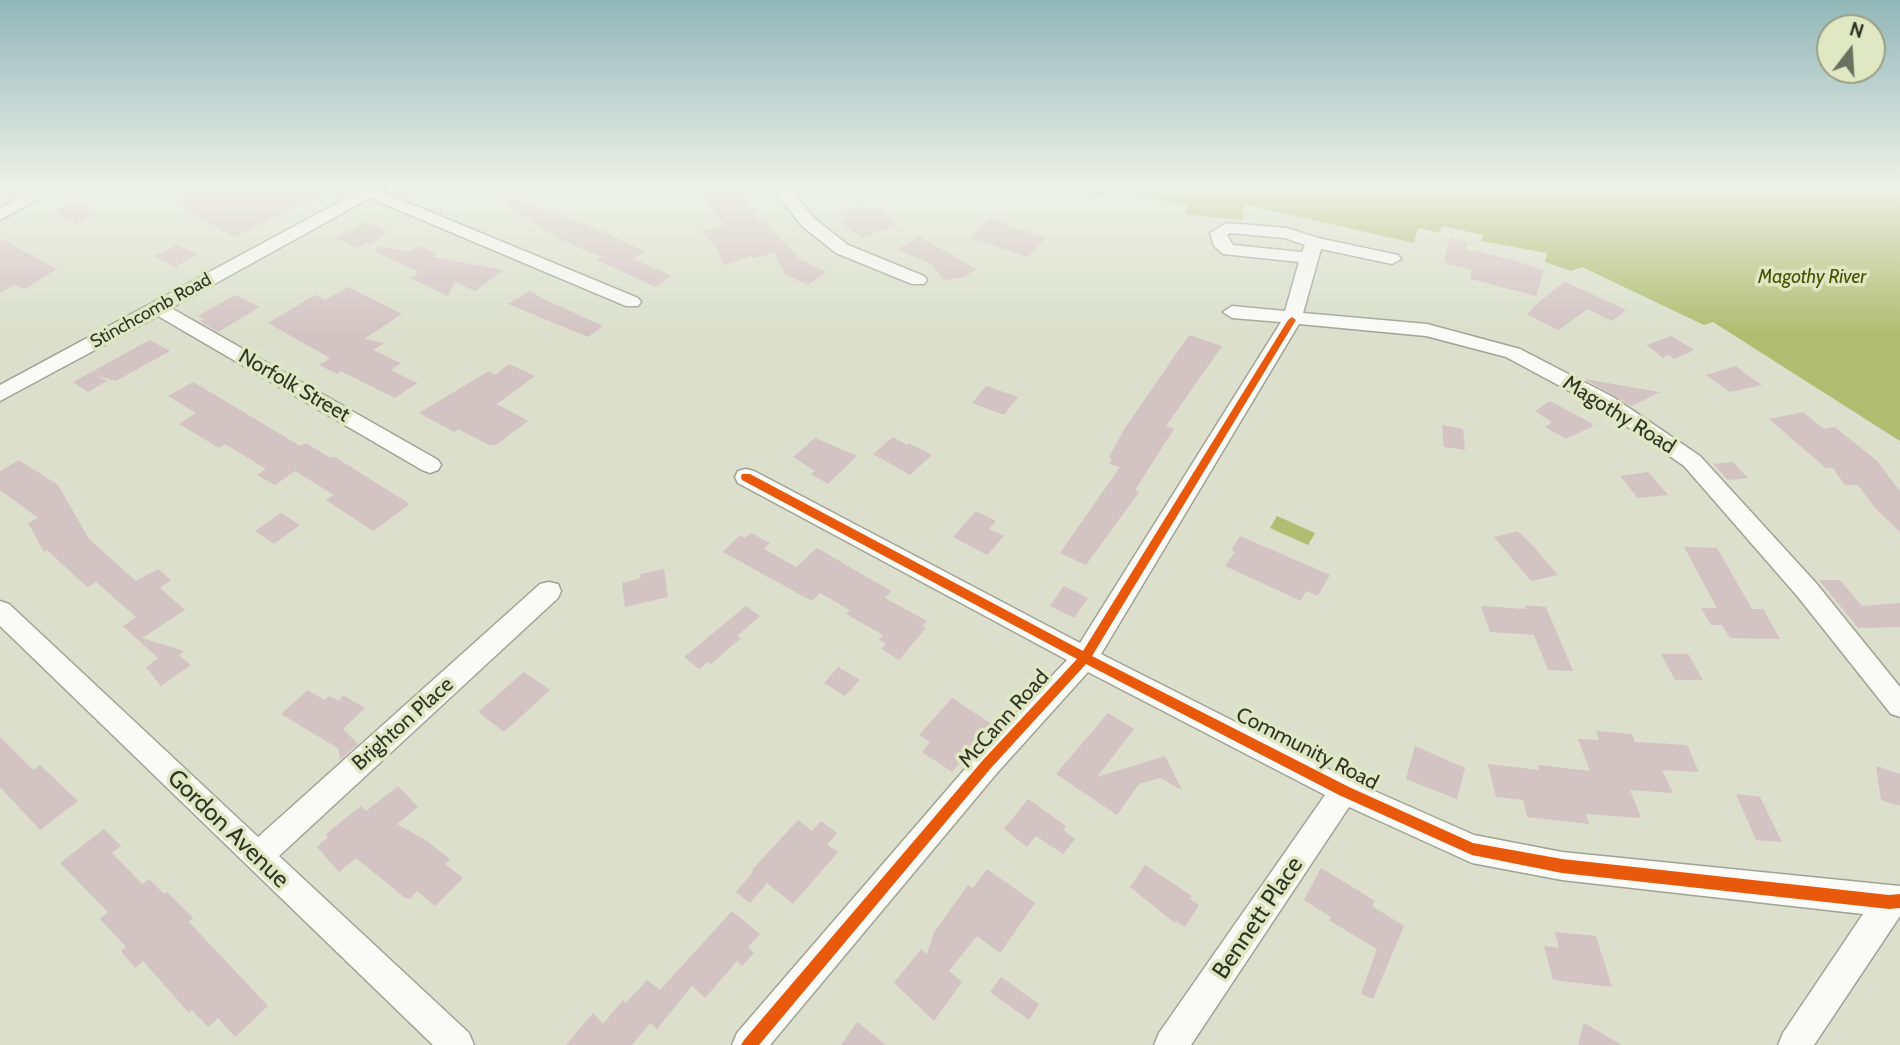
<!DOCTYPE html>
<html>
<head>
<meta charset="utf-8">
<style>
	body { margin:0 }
	#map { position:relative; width:1900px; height:1045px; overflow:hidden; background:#dbdfcb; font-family:Cabin,sans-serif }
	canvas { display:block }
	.north { position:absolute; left:1816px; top:14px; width:70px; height:70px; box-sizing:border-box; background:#e0e7c3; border:2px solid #9a9f84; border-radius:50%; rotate:17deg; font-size:19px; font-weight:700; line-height:28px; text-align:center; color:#323426 }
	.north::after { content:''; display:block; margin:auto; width:24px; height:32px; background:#6d7060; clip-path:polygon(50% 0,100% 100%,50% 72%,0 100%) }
</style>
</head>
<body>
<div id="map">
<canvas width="1900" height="1045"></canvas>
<div class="north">N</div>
</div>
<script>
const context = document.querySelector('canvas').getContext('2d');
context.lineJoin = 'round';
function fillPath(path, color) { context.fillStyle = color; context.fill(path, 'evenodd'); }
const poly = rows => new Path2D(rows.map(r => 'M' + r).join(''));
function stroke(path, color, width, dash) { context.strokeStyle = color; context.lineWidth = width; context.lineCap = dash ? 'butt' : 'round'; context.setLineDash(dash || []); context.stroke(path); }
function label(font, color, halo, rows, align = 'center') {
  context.font = font + ' Cabin,sans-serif'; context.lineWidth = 7; context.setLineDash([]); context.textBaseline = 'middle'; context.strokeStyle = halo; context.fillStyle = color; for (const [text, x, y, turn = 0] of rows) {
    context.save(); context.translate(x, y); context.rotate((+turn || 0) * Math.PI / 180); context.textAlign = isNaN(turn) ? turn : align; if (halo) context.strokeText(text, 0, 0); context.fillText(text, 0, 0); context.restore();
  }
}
fillPath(poly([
	[1093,188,1900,188,1900,441,1713,322,1704,325,1582,267,1571,271,1545,262,1547,253,1481,241,1483,235,1442,226,1440,233,1418,228,1414,243,1243,204,1243,220,1192,215,1185,214,1188,206,1124,192,1104,193,1091,200,1097,190],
	[1277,516,1315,533,1308,545,1270,528]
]), '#b0bc6f');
fillPath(poly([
	[194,188,335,188,234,237,175,203],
	[696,188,737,188,760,222,763,220,801,260,827,272,808,285,785,275,775,253,753,258,751,256,724,265,717,249,702,231,724,225],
	[509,198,584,224,645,251,634,259,671,276,655,287,597,260,601,257,557,238,506,205],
	[75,203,98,214,76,224,54,212],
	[859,206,865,211,874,207,898,224,862,238,839,221,846,219,839,214],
	[989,218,1009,224,1007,226,1046,238,1028,257,970,238],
	[367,222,387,232,371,245,367,243,357,248,336,238],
	[919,236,976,269,964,277,944,280,932,264,897,250],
	[0,238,57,269,25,289,15,285,0,293],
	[1450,238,1468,242,1466,249,1510,259,1544,270,1536,296,1470,279,1472,270,1447,264,1444,260],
	[176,245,198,254,175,267,154,256],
	[378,246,409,252,419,246,437,254,433,257,504,270,475,291,455,282,448,296,410,278,419,272,376,252],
	[1565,281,1572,285,1626,310,1612,321,1588,309,1558,330,1527,314,1533,308,1532,308],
	[348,287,402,314,364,339,384,343,373,350,401,363,391,370,417,383,395,398,341,371,337,374,319,365,330,358,268,323,315,295,325,300],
	[530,291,546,300,603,326,588,337,508,304],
	[235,295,260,307,218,332,200,321,204,319,198,316],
	[1189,335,1222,346,1166,426,1174,429,1135,490,1139,492,1086,565,1060,553,1120,467,1109,464,1112,459,1109,457,1125,428],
	[1671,336,1694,350,1674,359,1669,355,1663,358,1647,345],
	[150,340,170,351,116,381,98,376,107,381,88,392,73,382],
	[509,364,535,376,497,404,528,421,496,445,489,445,458,429,454,432,419,413,489,371,495,375],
	[1736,366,1746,374,1762,385,1730,392,1706,375],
	[1584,379,1660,392,1632,406],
	[193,382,300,446,306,443,330,458,333,456,410,504,373,531,326,500,334,495,295,471,275,485,257,475,266,469,225,444,219,448,179,424,196,413,168,396],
	[986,386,1018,397,1004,415,972,403],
	[1550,401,1591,423,1593,426,1566,439,1545,427,1552,422,1535,411],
	[1803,412,1824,429,1835,427,1877,461,1900,491,1900,532,1876,509,1858,485,1845,485,1833,468,1826,468,1769,419],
	[1442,425,1463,429,1465,450,1444,447],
	[893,437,907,445,909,443,932,455,910,475,873,454],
	[815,438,857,456,828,484,811,474,815,471,793,457],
	[19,460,58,485,89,539,136,581,158,569,171,580,160,588,185,610,142,638,184,651,179,655,191,665,161,686,146,667,158,658,123,626,136,617,96,582,87,587,47,550,44,552,28,523,38,518,0,490,0,471],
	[1733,462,1748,478,1728,480,1713,464],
	[1648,472,1655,480,1668,495,1638,498,1620,476],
	[976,511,996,521,989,529,1004,536,987,555,953,537],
	[281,513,300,525,274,544,255,531],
	[1518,531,1533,546,1558,575,1531,581,1494,537],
	[751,533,770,543,764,549,796,567,817,548,891,591,885,598,927,621,922,626,926,628,899,660,881,649,886,644,879,640,883,635,846,614,850,610,820,593,812,601,723,552,740,535,745,538],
	[1240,536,1330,575,1318,596,1306,591,1301,601,1225,566,1235,552,1231,550],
	[1684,547,1717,548,1752,609,1763,609,1780,639,1730,638,1722,625,1711,625,1701,608,1717,608],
	[664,569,668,597,625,607,622,583,641,578,640,574],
	[1819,580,1840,580,1862,606,1900,603,1900,627,1858,628],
	[1064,586,1088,598,1074,618,1050,606],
	[1525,605,1546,607,1573,671,1548,670,1534,635,1490,632,1481,606,1526,609],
	[746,606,760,616,737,636,741,638,711,664,708,662,699,669,684,657],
	[1661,654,1688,654,1703,680,1675,680],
	[838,667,860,680,845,696,824,683],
	[524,672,550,690,504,732,478,712],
	[308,690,324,700,329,696,339,701,343,695,365,708,343,729,358,744,340,760,339,749,281,714],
	[952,698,993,725,952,772,922,752,930,742,919,735],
	[1108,713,1134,729,1097,777,1165,756,1182,790,1160,778,1139,784,1117,815,1056,774],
	[1596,731,1632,734,1635,742,1687,745,1699,772,1662,770,1673,793,1630,790,1641,818,1586,814,1589,824,1527,817,1523,800,1496,797,1488,764,1539,770,1538,765,1590,771,1578,739,1599,740],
	[0,737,33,770,40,765,78,801,40,830,0,787],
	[1415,746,1465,768,1457,799,1406,779],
	[1876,766,1900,774,1900,806,1881,800],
	[398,786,418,807,397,824,424,839,450,859,445,864,463,878,435,906,417,891,410,899,405,898,356,858,339,872,317,847,328,837,326,834,361,806,366,811],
	[1736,794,1760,797,1782,842,1756,840],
	[1028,799,1066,826,1063,830,1075,839,1063,854,1036,836,1027,847,1004,829],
	[798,820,812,831,821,821,837,833,827,845,838,852,793,904,767,883,750,903,736,892,753,872,752,870],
	[104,829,121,846,112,853,142,884,149,879,164,894,167,892,193,918,189,922,268,1006,235,1037,218,1018,208,1027,192,1010,189,1013,143,961,135,968,121,951,126,947,100,919,108,912,60,863],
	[1145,865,1192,896,1190,899,1199,905,1185,927,1177,921,1175,923,1130,887],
	[1321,868,1375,901,1372,906,1404,926,1373,999,1361,994,1377,949,1329,920,1331,917,1304,900],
	[987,869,1035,903,1000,953,977,936,949,971,962,982,934,1021,894,983,921,949,927,954,934,932,968,885,973,888],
	[732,911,760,934,748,947,754,953,742,966,737,961,705,998,692,986,657,1029,650,1023,632,1045,566,1045,593,1013,603,1024,623,1000,626,1003,647,980,660,990],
	[1555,932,1596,936,1612,987,1553,980,1544,946,1559,948],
	[1001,977,1039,1004,1029,1020,990,992],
	[857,1022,886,1045,841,1045],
	[1584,1023,1622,1045,1578,1045]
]), '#d3c3c3');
const minor = poly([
	[38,188,58,188,0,220,0,208,38,188],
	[365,188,385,188,382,192,638,298,641,302,638,306,626,306,370,198,171,308,438,460,441,465,438,470,430,473,422,470,158,316,0,401,0,385,365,188],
	[772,188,789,188,814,218,848,245,924,276,927,280,924,284,912,284,836,253,802,226,772,188],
	[1227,223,1287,228,1318,238,1398,255,1401,259,1392,264,1321,249,1303,313,1427,324,1520,349,1613,397,1700,456,1816,583,1900,687,1900,717,1891,714,1798,597,1684,466,1599,407,1506,357,1426,336,1299,324,1101,654,1354,782,1474,835,1562,852,1900,886,1900,916,1814,1045,1778,1045,1783,1033,1863,914,1562,880,1472,863,1349,807,1191,1045,1154,1045,1159,1033,1325,795,1088,672,997,773,770,1045,732,1045,737,1033,977,755,1067,660,738,483,735,477,738,471,746,469,754,471,1080,643,1281,322,1232,318,1223,312,1232,306,1285,311,1299,262,1223,254,1214,246,1210,233,1227,223],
	[1230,233,1285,238,1305,245,1302,252,1233,245,1227,235,1230,233],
	[549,582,558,584,561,591,558,598,279,856,469,1033,474,1045,433,1045,0,626,0,601,9,604,258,837,540,584,549,582]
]);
stroke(minor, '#a0a394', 3);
fillPath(minor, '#fafaf7');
fillPath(poly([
	[1292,317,1296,320,1092,656,1349,787,1473,843,1562,859,1889,895,1900,894,1900,908,1889,909,1562,873,1472,855,1339,795,1086,664,991,768,759,1045,741,1045,744,1040,983,760,1077,659,742,480,741,477,742,474,750,474,1083,651,1288,320,1292,317]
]), '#e8590c');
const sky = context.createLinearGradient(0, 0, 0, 334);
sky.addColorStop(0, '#91b7b8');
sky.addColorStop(0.56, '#eff1e8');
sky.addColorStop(1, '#eff1e800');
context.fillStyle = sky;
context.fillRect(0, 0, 1900, 334);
label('18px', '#323426', '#e0e7c3', [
	["Stinchcomb Road",151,311,-29]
]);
label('italic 19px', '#485102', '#e0e7c3', [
	["Magothy River",1812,277]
]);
label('21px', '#323426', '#e0e7c3', [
	["Norfolk Street",294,386,30],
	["Magothy Road",1619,415,32],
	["McCann Road",1004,719,-48],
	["Brighton Place",403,724,-42],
	["Community Road",1307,749,27]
]);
label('24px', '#323426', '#e0e7c3', [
	["Gordon Avenue",228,829,44],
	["Bennett Place",1258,918,-56]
]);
</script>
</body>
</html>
